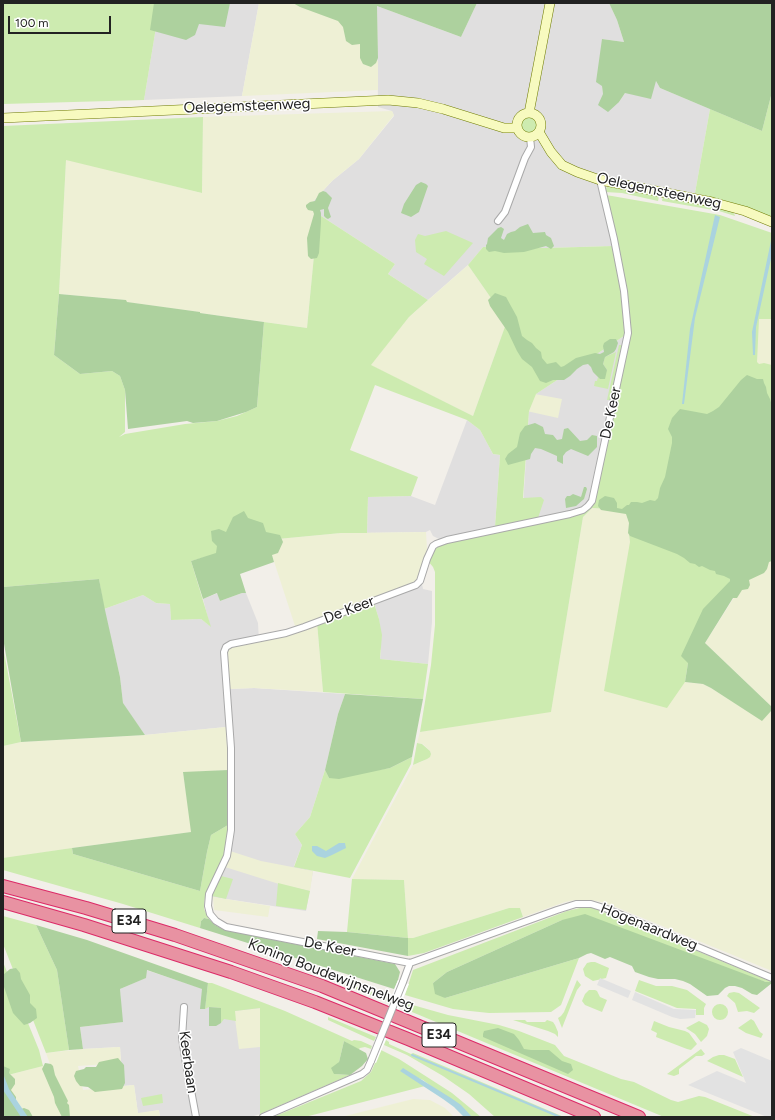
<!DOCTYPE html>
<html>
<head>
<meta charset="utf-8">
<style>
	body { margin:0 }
	#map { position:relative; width:775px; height:1120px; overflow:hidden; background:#f2efe9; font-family:Figtree,sans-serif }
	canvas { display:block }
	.frame { position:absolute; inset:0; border:4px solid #222; pointer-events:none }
	.scale { position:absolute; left:8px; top:16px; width:103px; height:18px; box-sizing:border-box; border:2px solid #222; border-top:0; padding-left:5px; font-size:12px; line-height:14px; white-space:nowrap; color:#222; -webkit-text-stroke:3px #fff; paint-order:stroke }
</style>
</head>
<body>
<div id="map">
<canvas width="775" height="1120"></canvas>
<div class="frame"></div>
<div class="scale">100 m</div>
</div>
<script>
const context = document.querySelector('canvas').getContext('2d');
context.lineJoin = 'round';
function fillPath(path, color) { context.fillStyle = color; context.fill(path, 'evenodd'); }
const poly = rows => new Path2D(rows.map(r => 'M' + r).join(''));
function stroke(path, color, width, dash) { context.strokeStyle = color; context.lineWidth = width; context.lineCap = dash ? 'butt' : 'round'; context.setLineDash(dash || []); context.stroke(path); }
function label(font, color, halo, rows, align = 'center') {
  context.font = font + ' Figtree,sans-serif'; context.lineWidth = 3; context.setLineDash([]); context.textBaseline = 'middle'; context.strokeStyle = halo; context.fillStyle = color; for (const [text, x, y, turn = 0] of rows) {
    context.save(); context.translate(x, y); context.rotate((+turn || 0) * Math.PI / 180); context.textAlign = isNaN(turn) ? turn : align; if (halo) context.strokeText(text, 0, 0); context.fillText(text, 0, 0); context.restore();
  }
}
fillPath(poly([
	[228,3,259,3,242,96,144,100,156,27],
	[477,3,609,3,617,20,624,42,602,39,602,86,603,94,619,102,625,93,656,81,660,88,710,109,695,193,617,181,595,176,613,246,547,248,483,247,468,265,428,300,388,274,395,264,318,214,309,206,332,181,359,159,394,116,392,111,378,107,377,6,461,37],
	[624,336,589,500,582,507,576,510,522,522,529,411,536,394],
	[467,420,480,430,493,454,500,455,495,527,440,539,433,546,439,539,433,536,430,530,426,532,367,533,368,497,411,496,435,505],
	[419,583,422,584,423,589,432,591,432,622,428,664,380,659,381,651,379,619,373,600],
	[218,593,220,601,242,593,246,593,258,623,259,641,230,689,254,688,345,694,338,714,325,770,310,817,295,834,302,845,294,866,313,871,306,911,213,897,207,894,228,833,228,748,226,727,145,735,123,704,120,677,104,609,143,595,156,603,170,604,171,620,201,619,210,626,203,599],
	[146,970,261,1008,260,1114,251,1117,160,1117,159,1110,138,1114,134,1085,123,1086,120,1047,83,1049,80,1027,122,1022,120,989,145,978]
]), '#e0dfdf');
fillPath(poly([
	[259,3,316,3,364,35,364,61,378,61,378,90,242,96],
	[392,111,394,115,359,159,332,181,309,206,318,214,307,328,200,313,199,312,126,302,126,300,59,294,66,159,202,193,203,117],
	[468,265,507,321,473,416,370,365,409,317],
	[758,318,772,319,772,365,756,364],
	[524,392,562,399,558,418,522,410],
	[592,508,610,509,631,513,629,534,630,542,683,683,685,682,703,684,711,688,762,720,772,710,772,971,606,903,591,900,575,900,565,902,523,917,520,908,509,908,413,938,408,938,404,880,352,879,413,765,423,761,431,754,430,751,423,744,417,743,420,732,551,711,583,517],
	[426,532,427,549,418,580,413,583,334,613,317,622,323,692,254,688,230,689,227,653,228,649,232,646,296,629,267,540,341,533],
	[772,538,772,707,705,643],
	[226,727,228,770,183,773,192,832,72,848,3,859,3,746,21,742,145,735],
	[230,851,261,861,313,871,310,891,279,884,225,867],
	[213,897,270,906,268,917,214,910],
	[261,1008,260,1047,239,1049,234,1011],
	[120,1047,121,1063,78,1066,83,1090,134,1085,138,1113,159,1110,160,1117,28,1117,9,1089,4,1076,43,1066,65,1115,68,1114,46,1053,83,1049],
	[413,1099,430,1100,445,1108,454,1117,341,1117]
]), '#eef0d5');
fillPath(poly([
	[3,3,160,3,144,100,3,104],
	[772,80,772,218,730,202,695,193,710,109,762,131,772,92],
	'519 124a9 9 0 1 1 18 0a9 9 0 1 1-18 0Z',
	[203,117,202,193,66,160,59,294,54,355,80,374,112,371,120,376,125,390,125,432,119,437,125,434,185,424,217,421,237,416,257,407,264,322,307,328,318,214,395,264,388,274,428,300,409,317,371,365,473,416,507,321,468,265,483,247,547,248,613,246,605,195,612,196,720,215,772,233,772,319,759,319,757,362,759,364,764,363,772,365,772,440,667,481,659,502,631,513,610,509,592,508,583,517,551,712,420,732,431,665,435,625,435,572,433,567,428,561,433,551,436,547,447,542,590,508,630,329,624,336,536,394,529,411,523,498,541,497,544,500,538,518,495,527,500,455,493,454,480,430,467,420,375,385,350,450,418,477,411,496,368,497,367,533,341,533,267,540,191,561,211,627,201,619,171,620,170,604,156,603,143,595,104,609,99,579,3,587,3,126],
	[609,186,635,192,659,196,658,201,622,193,605,192,604,189],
	[663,196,733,211,735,216,719,211,662,201],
	[446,231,473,243,444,276,424,264,427,259,416,252,415,240,418,234,425,236],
	[619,345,622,345,611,400,607,400],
	[616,352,608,389,594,386,595,381,597,381,598,377,600,379,607,370,603,364,605,357],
	[629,534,698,559,731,579,688,663,685,682,667,708,604,691,630,542],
	[373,600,379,619,382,635,380,659,428,664,423,699,323,692,317,622],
	[3,647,21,742,3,746],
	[417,743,422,744,430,751,431,754,430,757,427,759,413,765],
	[412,757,411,764,350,878,294,867,302,845,295,834,310,817,325,770,329,778,390,768],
	[228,825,226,849,223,858,205,898,204,904,204,909,209,919,204,918,201,921,200,928,123,904,3,870,3,858,72,848,73,854,200,891,207,852,211,835],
	[221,876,233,879,226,899,212,896],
	[352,879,404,880,408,938,413,938,509,908,520,908,523,917,424,953,408,956,408,938,347,932],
	[278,883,310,891,306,910,276,906],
	[580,908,593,908,772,982,766,982,562,920,447,972,433,983,445,998,579,958,561,1005,551,1012,489,1013,470,1011,453,1009,405,995,413,970,567,911],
	[3,916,36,925,57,970,69,1050,46,1053,3,944],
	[3,962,39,1050,43,1066,4,1076],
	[591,962,595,962,609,968,606,978,593,981,585,976,583,969,587,963],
	[336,980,391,998,389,1002,335,981],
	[577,980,581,985,577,990,562,1028,558,1018,561,1016,564,1012],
	[639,980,656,986,672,986,687,990,706,1004,704,1008,704,1015,696,1015,696,1009,677,1008,635,991],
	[208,983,212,983,285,1011,352,1041,354,1040,361,1041,372,1046,371,1049,365,1047,360,1048,358,1050,344,1041,339,1062,334,1074,350,1075,260,1114,260,1008,235,1011,236,1021,224,1019,221,1023,221,1008,209,1007,205,1009],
	[589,990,595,990,597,991,600,997,607,1000,602,1012,585,1005,582,1001,585,994],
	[734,992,739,993,760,1008,754,1013,747,1011,738,1012,735,1003,727,996,729,993],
	[402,1002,448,1015,499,1025,519,1031,555,1045,564,1056,621,1079,634,1082,671,1100,678,1102,699,1096,705,1097,755,1117,664,1117,400,1007],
	'712 1012a8 8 0 1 1 16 0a8 8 0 1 1-16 0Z',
	[328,1017,376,1037,374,1041,328,1020],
	[751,1019,754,1021,760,1032,763,1034,761,1038,746,1033,738,1028],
	[513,1020,525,1020,527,1022,545,1022,547,1020,553,1022,555,1025,558,1032,558,1037,555,1034,548,1031],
	[654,1021,669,1027,685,1031,689,1033,697,1044,691,1050,687,1049,656,1037,657,1033,651,1030],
	[699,1021,707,1025,709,1029,707,1036,701,1042,695,1034,686,1028],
	[386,1040,389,1042,389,1044,411,1054,413,1053,564,1117,495,1117,469,1094,443,1076,407,1055,384,1045],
	[701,1049,705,1054,702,1056,696,1056,679,1069,679,1074,674,1076,667,1074],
	[381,1050,399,1059,452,1093,481,1117,471,1117,423,1080,401,1071,425,1086,305,1117,273,1117,361,1081,371,1072],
	[719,1055,724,1055,735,1059,743,1077,707,1061,713,1057],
	[162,1094,163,1103,143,1106,141,1098]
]), '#cdebb0');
fillPath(poly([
	[154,3,230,3,225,27,199,24,195,35,186,40,150,30],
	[293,3,477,3,461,37,377,6,378,58,376,63,371,67,363,64,360,58,360,44,352,45,346,41,343,27,338,21,300,7],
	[609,3,772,3,772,92,762,131,660,88,656,81,651,99,625,93,619,102,608,112,598,105,603,94,602,86,596,82,602,39,624,42,617,20],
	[421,182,426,184,428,186,419,212,411,217,401,213,404,204,416,185],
	[323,191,326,192,332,198,328,208,331,217,328,219,326,218,324,216,324,209,320,210,321,213,321,222,319,253,317,258,311,259,308,256,307,238,314,214,313,211,308,210,306,207,306,205,310,202,315,201,319,193],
	[528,224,533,233,545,232,546,235,551,238,554,246,551,249,546,246,524,252,504,253,495,251,489,252,486,249,486,245,487,244,488,238,498,228,501,227,504,229,501,238,504,240,507,234,511,232,515,231,520,227],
	[495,293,506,297,517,317,522,336,527,340,532,343,536,348,541,352,542,358,547,364,556,362,561,367,564,366,576,358,595,353,600,354,604,352,603,346,604,343,610,339,616,339,618,343,616,349,614,352,605,357,603,364,607,370,605,379,600,379,593,372,591,367,588,364,583,365,577,369,570,376,564,380,553,380,546,383,540,381,532,367,522,359,517,351,508,332,490,306,488,300],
	[59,294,126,300,127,302,200,312,200,313,264,322,257,407,246,412,217,421,193,423,187,421,128,429,125,390,120,376,112,371,80,374,54,355],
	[747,375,757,379,763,379,764,383,766,387,767,393,770,399,772,406,772,561,769,562,767,569,764,573,749,580,750,585,748,589,742,590,737,598,733,598,705,643,772,707,772,710,762,721,711,688,703,684,685,682,688,663,681,656,703,609,730,581,730,579,724,576,716,574,715,571,710,570,702,566,699,567,695,564,690,563,684,558,677,554,630,536,628,533,629,523,626,514,601,510,598,506,599,500,605,496,614,498,617,503,617,508,622,509,627,505,629,505,631,502,637,502,642,503,650,500,655,501,658,498,660,488,665,477,672,443,672,437,668,429,672,418,680,409,707,414,713,411,719,407,741,380],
	[535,423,543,427,545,434,553,435,557,440,562,439,564,429,568,428,580,441,587,440,592,435,597,436,597,447,588,456,571,449,566,452,563,456,563,464,557,461,557,456,541,449,535,448,531,454,530,459,508,465,505,459,508,454,517,447,520,433,525,426],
	[584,487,586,487,587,489,584,499,576,506,566,508,565,499,567,496,570,496,573,494,581,497],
	[244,511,248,518,263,523,266,532,280,535,283,542,278,553,272,555,274,562,240,574,246,593,242,593,220,601,217,593,203,599,191,561,216,553,217,546,212,541,211,531,219,529,226,532,233,517],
	[99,579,105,610,120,677,123,703,145,735,21,742,3,638,3,587],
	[345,694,423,699,412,757,390,768,339,779,329,778,325,770,338,714],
	[228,770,228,825,211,835,207,852,200,891,73,854,72,848,191,832,183,772],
	[585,914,766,982,772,982,772,983,757,995,752,994,742,988,735,986,729,986,725,988,718,995,707,996,690,984,683,981,675,979,658,979,649,977,635,972,632,966,610,957,605,959,591,953,587,954,579,958,445,998,435,994,433,983,447,972,562,920],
	[204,918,209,919,215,925,224,930,395,964,400,972,398,980,394,989,200,928,201,921],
	[36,925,87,940,208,983,205,1009,200,1009,202,989,147,970,146,978,120,989,123,1022,80,1027,83,1049,69,1050,57,970],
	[318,931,347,932,408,938,408,956,317,939],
	[16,968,20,973,21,979,30,995,30,1003,36,1009,37,1018,30,1023,24,1025,13,1013,3,984,3,975,10,969],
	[209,1007,221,1008,221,1023,216,1026,209,1026],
	[498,1028,514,1034,519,1040,524,1049,531,1050,549,1050,562,1061,571,1064,573,1070,568,1074,483,1037,483,1034,484,1031],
	[344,1041,366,1053,368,1059,362,1066,350,1075,334,1074,331,1068,339,1062],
	[118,1058,124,1065,125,1083,122,1089,95,1092,88,1087,80,1086,76,1081,74,1076,76,1071,84,1069,86,1067,96,1067,99,1062],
	[45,1063,51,1064,53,1066,55,1075,68,1101,67,1103,69,1105,70,1117,62,1117,55,1103,54,1097,42,1069],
	[3,1066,10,1069,9,1073,15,1079,15,1084,11,1090,16,1097,16,1101,21,1109,24,1108,29,1110,33,1117,3,1117]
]), '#add19e');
fillPath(poly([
	[600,978,631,991,628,998,597,985],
	[635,992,674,1009,696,1010,695,1018,680,1019,672,1017,632,1000],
	[741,1048,772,1061,772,1117,767,1117,688,1085,717,1071,746,1083,733,1052]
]), '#e2e2e2');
fillPath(poly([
	[715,215,720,217,695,318,684,404,682,404,690,329],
	[772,236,772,254,756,327,755,355,753,355,752,332],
	[339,843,345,843,346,848,332,855,325,858,317,856,312,851,312,846,317,846,326,851],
	[3,1068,4,1076,9,1089,28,1117,21,1117,3,1090],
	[403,1068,451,1098,461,1105,472,1117,464,1117,454,1107,443,1099,400,1071]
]), '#aad3df');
fillPath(poly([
	[398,980,409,984,376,1063,368,1059]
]), '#fff');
stroke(poly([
	[412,1055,560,1117]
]), '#aad3df', 2);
const street = poly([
	[600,180,614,239,624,291,628,333,592,501,588,506,583,510,570,514,447,540,436,544,433,546,427,559,420,581,416,585,304,627,286,633,231,644,226,647,224,652,231,748,231,830,227,856,209,894,208,906,210,914,216,921,226,927,410,963,557,910,576,904,591,904,607,909,772,978],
	[498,221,505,212,525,158,531,147,530,137],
	[403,982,410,963],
	[184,1007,182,1038,185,1058,196,1117],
	[263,1117,362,1074,367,1070,371,1061]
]);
const secondary = poly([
	[529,113,550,3],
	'517 125a12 12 0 1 1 24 0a12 12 0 1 1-24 0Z',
	[3,118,388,100,418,103,443,109,504,128,517,128],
	[539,132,551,152,562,165,577,172,600,180,712,202,745,211,772,222]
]);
const highway = poly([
	[3,886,86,908,175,935,322,986,639,1117],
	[3,902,84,925,231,972,315,1002,408,1039,594,1117]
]);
stroke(street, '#a9a9a9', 8);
stroke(secondary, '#707d05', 10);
stroke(highway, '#dc2a67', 14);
stroke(street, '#fff', 6);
stroke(secondary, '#f7fabf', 9);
stroke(highway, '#e892a2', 12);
const streetBridge = poly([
	[371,1061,403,982]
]);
stroke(streetBridge, '#a9a9a9', 8, []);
stroke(streetBridge, '#fff', 6);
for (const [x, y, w] of [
	[129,921,34],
	[439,1035,34]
]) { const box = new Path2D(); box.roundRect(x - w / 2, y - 12, w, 24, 3); context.fillStyle = '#fff'; context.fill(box); stroke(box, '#222', 1); }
label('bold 14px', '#222', null, [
	["E34",129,921],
	["E34",439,1035]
]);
label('15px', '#222', '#fff', [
	["Oelegemsteenweg",247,106,-2],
	["Oelegemsteenweg",659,191,12],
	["De Keer",611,413,-78],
	["De Keer",349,610,-21],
	["Hogenaardweg",649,927,22],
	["De Keer",330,947,11],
	["Koning Boudewijnsnelweg",331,975,21],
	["Keerbaan",188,1062,82]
]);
</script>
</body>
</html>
